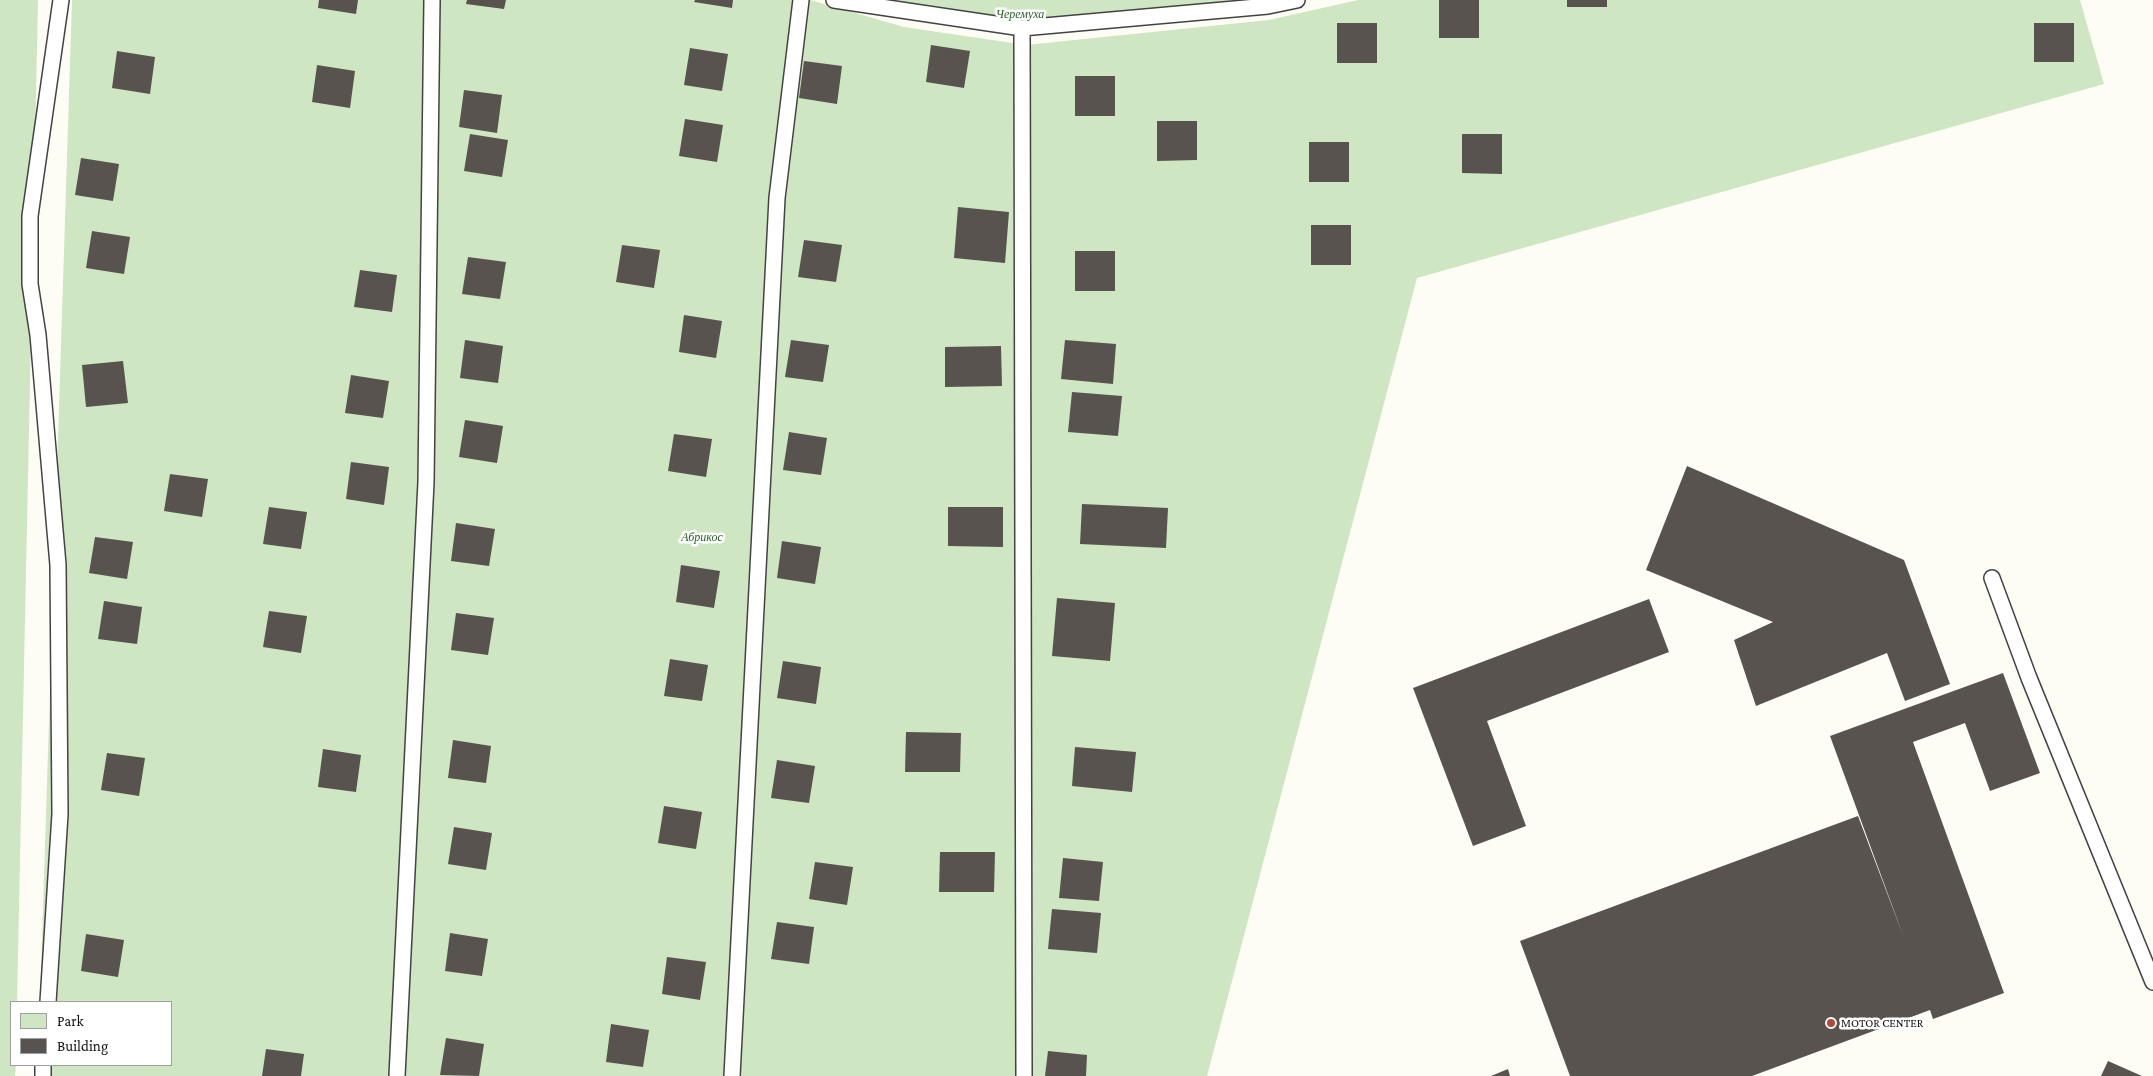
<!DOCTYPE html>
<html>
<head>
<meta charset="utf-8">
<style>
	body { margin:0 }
	#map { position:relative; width:2153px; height:1076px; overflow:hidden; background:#fefdf5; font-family:"Crimson Pro",serif }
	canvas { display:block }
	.legend { position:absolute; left:10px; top:1001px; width:162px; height:65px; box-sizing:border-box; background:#fff; border:1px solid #9f9f9f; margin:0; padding:6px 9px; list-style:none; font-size:15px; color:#101010 }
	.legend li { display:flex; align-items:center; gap:10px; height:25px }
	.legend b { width:25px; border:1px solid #9f9f9f }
</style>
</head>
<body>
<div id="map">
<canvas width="2153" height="1076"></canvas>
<ul class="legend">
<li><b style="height:14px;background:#cee6c1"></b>Park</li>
<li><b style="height:14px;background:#58534e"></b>Building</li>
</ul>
</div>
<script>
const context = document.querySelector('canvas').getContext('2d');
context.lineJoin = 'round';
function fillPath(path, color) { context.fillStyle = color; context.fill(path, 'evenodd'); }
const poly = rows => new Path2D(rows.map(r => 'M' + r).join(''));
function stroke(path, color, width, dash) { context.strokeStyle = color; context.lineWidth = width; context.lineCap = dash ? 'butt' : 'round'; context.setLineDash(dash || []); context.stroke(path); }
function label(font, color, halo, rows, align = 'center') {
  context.font = font + ' "Crimson Pro",serif'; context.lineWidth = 5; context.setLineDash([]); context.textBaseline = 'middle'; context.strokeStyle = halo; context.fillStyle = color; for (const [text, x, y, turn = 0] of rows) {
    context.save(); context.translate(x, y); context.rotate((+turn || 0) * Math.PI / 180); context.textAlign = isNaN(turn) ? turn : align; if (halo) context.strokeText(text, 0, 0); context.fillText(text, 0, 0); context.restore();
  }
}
fillPath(poly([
	[0,0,38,0,17,1002,11,1002,11,1065,16,1065,15,1076,0,1076],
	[72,0,810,0,904,27,1026,45,1269,20,1358,0,2080,0,2104,84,1417,278,1207,1076,38,1076,38,1065,171,1065,171,1002,40,1002],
	[834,0,1297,0,1022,28]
]), '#cee6c1');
fillPath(poly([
	[319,0,358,0,356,14,318,8],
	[467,0,506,0,504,9,466,4],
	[695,0,733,0,732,8,694,2],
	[1439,0,1479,0,1479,38,1439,38],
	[1567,0,1607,0,1607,7,1567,7],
	[1337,23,1377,23,1377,63,1337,63],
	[2034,23,2074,23,2074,62,2034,62],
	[931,45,970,51,964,88,926,82],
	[690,48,728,54,722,91,684,85],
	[117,51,155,57,150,94,112,88],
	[804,61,842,66,837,104,799,98],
	[317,65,355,71,350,108,312,102],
	[1075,76,1115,76,1115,116,1075,116],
	[464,90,502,95,497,133,459,127],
	[685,119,723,125,717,162,679,156],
	[1157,121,1197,121,1197,160,1157,161],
	[470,134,508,140,502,177,464,171],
	[1462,134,1502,134,1502,174,1462,173],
	[1309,142,1349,142,1349,182,1309,182],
	[81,158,119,164,113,201,75,195],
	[958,207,1009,212,1005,263,954,258],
	[1311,225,1351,225,1351,265,1311,265],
	[92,231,130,237,124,274,86,268],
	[804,240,842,245,836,282,798,277],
	[622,245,660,250,654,288,616,282],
	[1075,251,1115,251,1115,291,1075,291],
	[468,257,506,262,500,299,462,294],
	[360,270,397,275,392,312,354,307],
	[684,315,722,321,716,358,679,352],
	[465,340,503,346,498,383,460,378],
	[791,340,829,345,823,382,785,377],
	[1065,340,1116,344,1113,384,1061,379],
	[1001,346,1002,386,945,387,945,347],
	[123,361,128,403,86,407,82,365],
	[351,375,389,381,383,418,345,413],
	[1072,392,1122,396,1118,436,1068,432],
	[465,420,503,426,497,463,459,457],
	[789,432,827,438,821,475,783,470],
	[674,434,712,439,706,477,668,471],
	[351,462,389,467,384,505,346,499],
	[1687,466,1904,560,1950,684,1905,701,1887,653,1756,706,1734,640,1773,622,1646,570],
	[170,474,208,479,202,517,164,511],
	[1082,504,1168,508,1166,548,1080,544],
	[269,507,307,512,301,549,263,544],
	[948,507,1003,507,1003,547,948,546],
	[456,523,495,529,489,566,451,561],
	[95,537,133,542,127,579,89,573],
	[782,541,821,547,815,584,777,578],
	[681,565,720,571,714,608,676,602],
	[1057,598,1115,603,1110,661,1052,656],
	[1649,599,1669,652,1487,721,1526,826,1473,846,1413,688],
	[104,601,142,607,137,644,98,639],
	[269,611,307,616,301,653,263,647],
	[456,613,494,618,488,655,451,650],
	[670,659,708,665,702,701,664,696],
	[783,661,821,667,816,704,777,698],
	[2003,673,2040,773,1990,791,1965,723,1913,742,2004,993,1933,1019,1930,1010,1752,1076,1570,1076,1520,941,1858,816,1904,938,1830,736],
	[906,732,961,733,960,772,905,772],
	[453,740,491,746,486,783,448,778],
	[1075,747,1136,752,1132,792,1072,786],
	[323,749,361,755,356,792,318,787],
	[107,753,145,758,139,796,101,790],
	[777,760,815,766,809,803,771,798],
	[664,806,702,812,696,849,658,843],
	[454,827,492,833,486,870,448,864],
	[940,852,995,852,994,892,939,892],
	[1063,858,1103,862,1099,901,1059,898],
	[815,862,853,867,847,905,809,899],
	[1052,909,1101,913,1097,953,1048,949],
	[777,922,814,927,809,964,771,959],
	[450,933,488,939,482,976,445,971],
	[86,934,124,940,118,977,81,971],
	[667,957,706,962,700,1000,662,994],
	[611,1024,649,1030,643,1067,606,1062],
	[446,1038,484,1044,479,1076,440,1075],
	[266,1049,304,1054,301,1076,262,1076],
	[1048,1051,1087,1055,1086,1076,1045,1076],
	[2108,1061,2142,1076,2101,1076],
	[1508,1069,1510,1076,1491,1076]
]), '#58534e');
const service = poly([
	[834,0,1022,28,1268,6,1297,0],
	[1022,28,1024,1076],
	[1992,578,2029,678,2153,982],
	[48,1002,60,814,58,565,38,335,30,284,30,216,61,0],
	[43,1076,43,1065],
	[397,1076,426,482,432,0],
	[732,1076,777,198,801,0]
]);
stroke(service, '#434343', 18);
stroke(service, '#fff', 15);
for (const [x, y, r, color] of [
	[1831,1023,5,"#b24637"]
]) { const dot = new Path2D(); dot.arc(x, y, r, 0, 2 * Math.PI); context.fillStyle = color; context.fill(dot); stroke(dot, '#fff', 2); }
label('italic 12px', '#296227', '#fff', [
	["Черемуха",1020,14],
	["Абрикос",702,537]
]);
label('12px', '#101010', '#fff', [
	["MOTOR CENTER",1841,1023]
], 'left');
</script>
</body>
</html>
